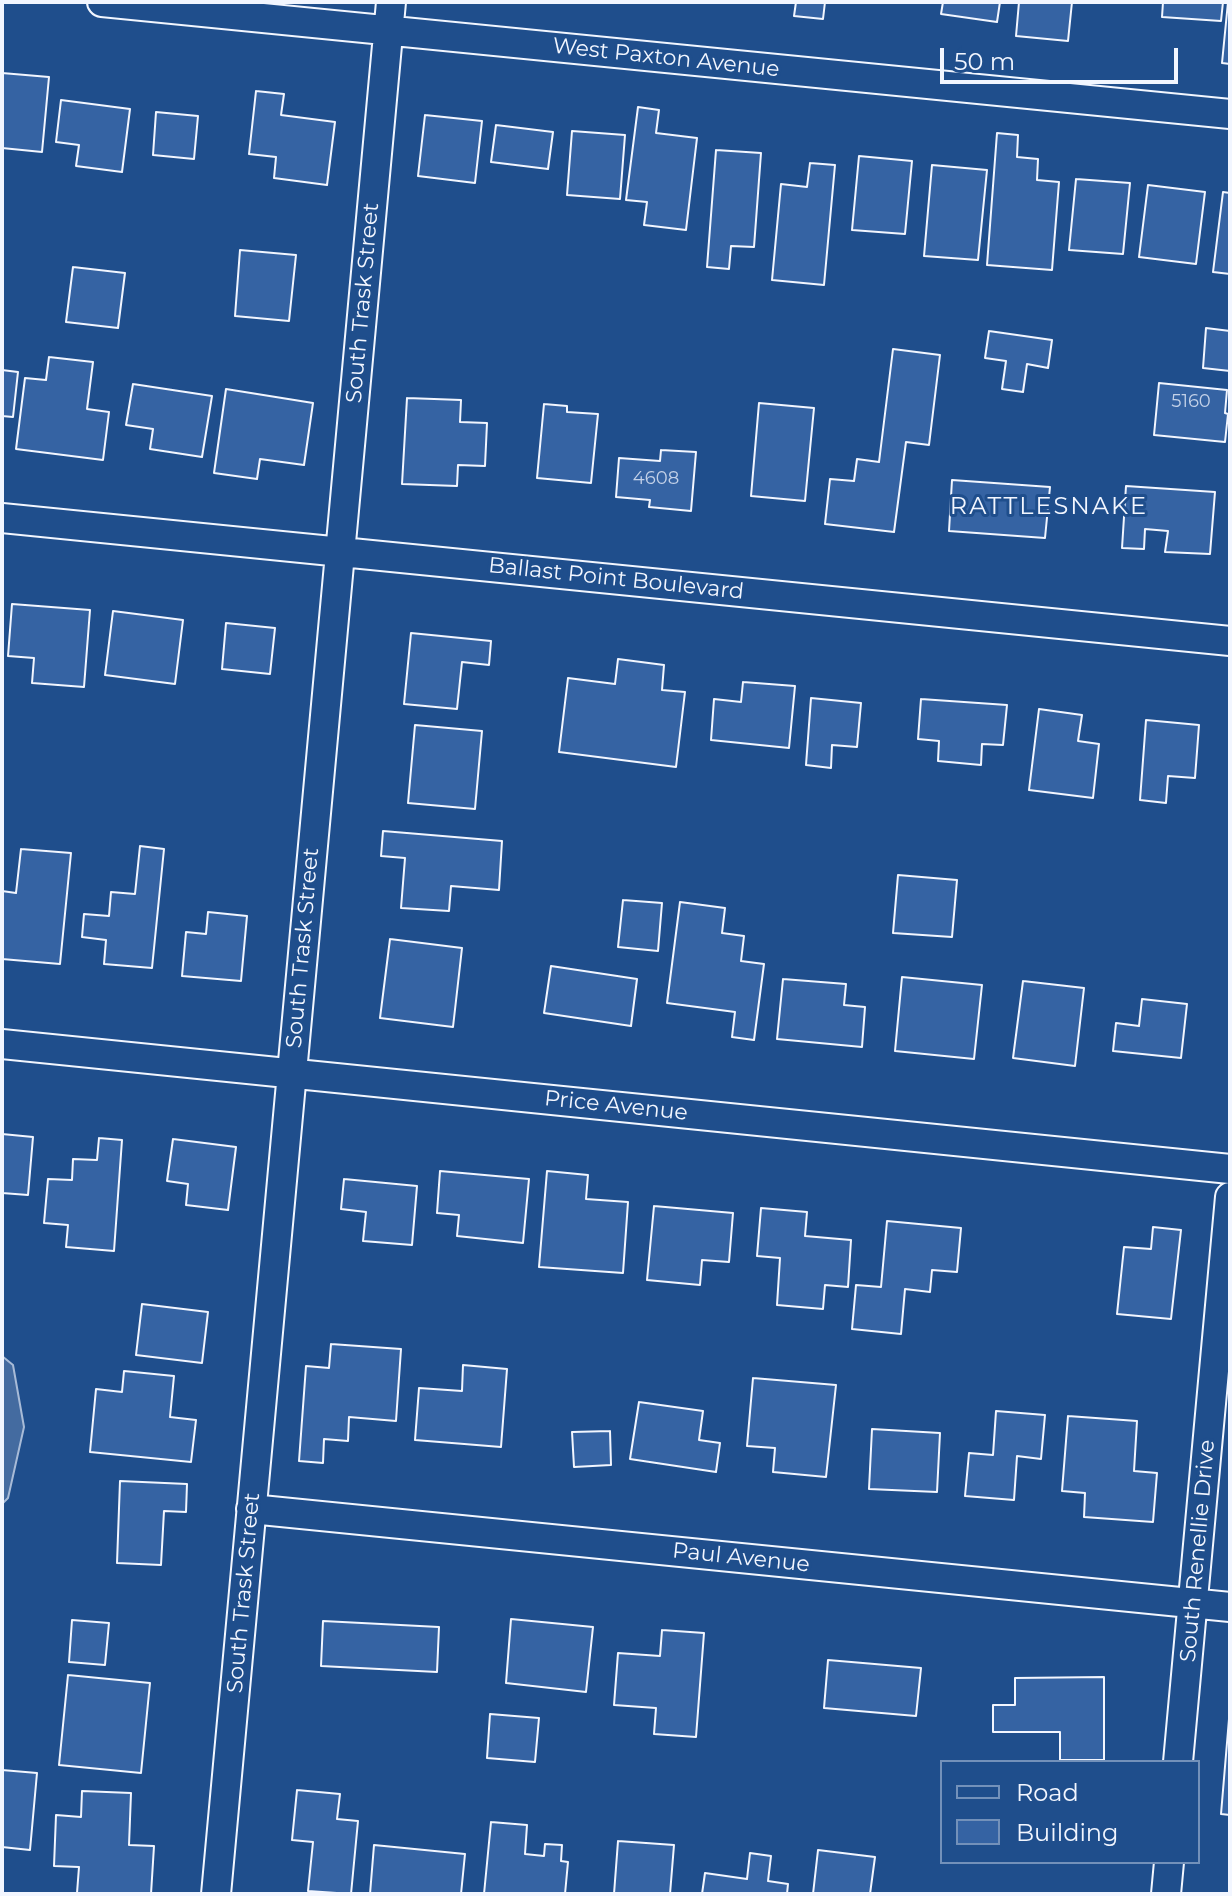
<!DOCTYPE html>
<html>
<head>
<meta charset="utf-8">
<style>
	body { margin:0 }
	#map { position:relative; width:1232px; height:1896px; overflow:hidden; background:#1f4e8c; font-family:Montserrat,sans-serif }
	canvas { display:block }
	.frame { position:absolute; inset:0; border:4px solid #f2f6ff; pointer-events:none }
	.legend { position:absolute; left:940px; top:1760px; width:260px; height:104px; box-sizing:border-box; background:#1f4e8c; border:2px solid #7391ba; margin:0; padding:10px 14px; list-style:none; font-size:24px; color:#f2f6ff }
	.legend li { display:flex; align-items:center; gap:16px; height:40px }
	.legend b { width:40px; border:2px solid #7391ba }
	.scale { position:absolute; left:940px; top:48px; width:238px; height:36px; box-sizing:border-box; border:4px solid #f2f6ff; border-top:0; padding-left:10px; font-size:24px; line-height:28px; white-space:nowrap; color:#f2f6ff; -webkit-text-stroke:6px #1f4e8c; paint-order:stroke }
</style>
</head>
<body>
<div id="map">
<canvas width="1232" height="1896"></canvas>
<div class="frame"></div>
<ul class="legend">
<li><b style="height:10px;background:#1f4e8c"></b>Road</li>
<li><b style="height:22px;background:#3563a3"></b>Building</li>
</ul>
<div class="scale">50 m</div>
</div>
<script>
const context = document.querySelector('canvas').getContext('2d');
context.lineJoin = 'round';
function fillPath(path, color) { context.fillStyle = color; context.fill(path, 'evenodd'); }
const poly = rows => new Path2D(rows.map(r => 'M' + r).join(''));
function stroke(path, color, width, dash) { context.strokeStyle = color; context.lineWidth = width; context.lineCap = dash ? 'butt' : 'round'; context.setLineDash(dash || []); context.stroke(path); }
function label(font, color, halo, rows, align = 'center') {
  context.font = font + ' Montserrat,sans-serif'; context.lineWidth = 6; context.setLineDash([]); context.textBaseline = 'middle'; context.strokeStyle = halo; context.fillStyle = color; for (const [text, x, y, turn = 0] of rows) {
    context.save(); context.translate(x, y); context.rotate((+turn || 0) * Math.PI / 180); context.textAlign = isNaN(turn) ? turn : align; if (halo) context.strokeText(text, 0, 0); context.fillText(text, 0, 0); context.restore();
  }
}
const water = poly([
	[2,1356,13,1365,24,1427,8,1498,2,1504,2,1356]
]);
fillPath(water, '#446ba0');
stroke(water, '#a8bbd7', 2);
const building = poly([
	[796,2,825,2,823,19,794,16,796,2],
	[943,2,1000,2,997,22,941,14,943,2],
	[1019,2,1072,2,1068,41,1016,36,1019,2],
	[1163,2,1223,2,1221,21,1162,17,1163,2],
	[1228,2,1230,2,1230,64,1222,63,1228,2],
	[2,73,49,77,42,152,2,148,2,73],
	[256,91,284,94,281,115,335,122,327,185,274,178,276,157,249,154,256,91],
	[61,100,130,109,122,172,76,166,79,145,56,142,61,100],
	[638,107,659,110,656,133,697,138,686,230,644,225,647,202,626,200,638,107],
	[156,112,198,116,194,159,153,155,156,112],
	[425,115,482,121,475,183,418,176,425,115],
	[496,125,553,132,548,169,491,162,496,125],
	[572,131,625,135,620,199,567,195,572,131],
	[997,133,1018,135,1017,157,1038,159,1037,180,1059,182,1052,270,987,265,997,133],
	[716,150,761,153,754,247,731,246,729,269,707,267,716,150],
	[859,156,912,161,905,234,852,230,859,156],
	[810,163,835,165,824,285,772,280,781,184,807,187,810,163],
	[932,165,987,170,978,260,924,256,932,165],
	[1076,179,1130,183,1123,254,1069,250,1076,179],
	[1148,185,1205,192,1196,264,1139,257,1148,185],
	[1223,192,1230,193,1230,274,1213,272,1223,192],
	[240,250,296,255,289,321,235,316,240,250],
	[73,267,125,273,118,328,66,322,73,267],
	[1206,328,1230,331,1230,371,1203,368,1206,328],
	[989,331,1052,340,1048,368,1027,364,1023,392,1002,389,1006,361,985,358,989,331],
	[893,349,940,355,929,445,906,442,894,532,825,524,830,479,854,481,857,459,879,462,893,349],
	[49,357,93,362,87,409,109,412,103,460,16,449,25,378,46,380,49,357],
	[2,370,18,372,13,417,2,416,2,370],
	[1159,383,1227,390,1225,413,1228,414,1225,442,1154,435,1159,383],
	[133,384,212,396,202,457,150,449,153,429,126,425,133,384],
	[226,389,313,403,304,465,260,459,257,479,214,473,226,389],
	[407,398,461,400,460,422,487,423,485,466,458,465,457,486,402,484,407,398],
	[759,403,814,408,805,501,751,496,759,403],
	[544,404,567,406,567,412,598,414,591,483,537,478,544,404],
	[661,450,696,452,691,511,649,507,650,500,616,497,619,458,660,461,661,450],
	[952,480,1050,487,1045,538,949,531,952,480],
	[1126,486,1215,492,1210,554,1165,552,1168,531,1145,529,1144,549,1122,548,1126,486],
	[12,604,90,610,84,687,32,683,34,658,8,656,12,604],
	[113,611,183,620,175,684,105,675,113,611],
	[226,623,275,628,270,674,222,669,226,623],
	[411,633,491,641,489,665,462,662,457,709,404,704,411,633],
	[618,659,664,665,662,690,685,692,676,767,559,752,568,678,615,684,618,659],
	[743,682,795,686,789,748,711,740,714,699,741,702,743,682],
	[811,698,861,703,857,747,832,745,831,768,806,765,811,698],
	[921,699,1007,705,1003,745,982,744,981,765,938,761,939,741,918,739,921,699],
	[1039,709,1082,715,1078,741,1099,744,1093,798,1029,790,1039,709],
	[1146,720,1199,725,1195,778,1168,776,1166,803,1140,800,1146,720],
	[415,725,482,731,475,809,408,803,415,725],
	[383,831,502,841,499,890,451,886,449,911,401,908,405,858,381,856,383,831],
	[140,846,164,849,152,968,104,964,106,940,82,937,84,914,109,916,111,892,135,894,140,846],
	[21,849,71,853,60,964,2,959,2,891,16,893,21,849],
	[898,875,957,880,952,937,893,933,898,875],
	[623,900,662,903,658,951,618,947,623,900],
	[680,902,725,908,722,933,744,936,741,961,764,964,754,1040,732,1037,735,1012,667,1003,680,902],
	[208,912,247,916,241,981,182,976,186,932,206,934,208,912],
	[390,939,462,948,453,1027,380,1018,390,939],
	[551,966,637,979,631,1026,544,1013,551,966],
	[902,977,982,985,974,1059,895,1051,902,977],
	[783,979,846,984,844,1005,865,1007,862,1047,777,1039,783,979],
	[1023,981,1084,988,1075,1066,1013,1058,1023,981],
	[1142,999,1187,1004,1181,1058,1113,1051,1116,1023,1139,1026,1142,999],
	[2,1134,33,1137,28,1195,2,1193,2,1134],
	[99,1138,122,1140,114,1251,66,1247,68,1225,44,1223,48,1179,72,1180,73,1159,97,1160,99,1138],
	[173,1139,236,1147,228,1210,186,1205,188,1184,167,1181,173,1139],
	[440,1171,529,1179,523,1243,457,1236,459,1215,437,1213,440,1171],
	[547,1171,588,1175,586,1199,628,1202,623,1273,539,1267,547,1171],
	[344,1179,417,1186,412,1245,363,1241,366,1212,341,1209,344,1179],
	[654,1206,733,1213,729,1262,702,1260,700,1285,647,1280,654,1206],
	[761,1208,807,1212,805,1236,851,1240,848,1287,825,1285,823,1309,777,1305,780,1258,757,1256,761,1208],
	[887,1221,961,1228,957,1272,932,1270,930,1292,905,1289,901,1334,852,1329,856,1285,881,1287,887,1221],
	[1153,1227,1181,1230,1171,1319,1117,1314,1124,1247,1151,1249,1153,1227],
	[142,1304,208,1312,202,1363,136,1355,142,1304],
	[331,1344,401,1349,396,1421,349,1417,348,1441,324,1439,323,1463,299,1461,306,1366,329,1368,331,1344],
	[463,1365,507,1369,501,1447,415,1440,419,1388,462,1391,463,1365],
	[124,1371,174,1376,170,1417,196,1420,191,1462,90,1452,96,1389,122,1392,124,1371],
	[753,1378,836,1385,826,1477,773,1472,775,1448,747,1446,753,1378],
	[639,1402,703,1411,699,1440,720,1443,716,1472,630,1459,639,1402],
	[996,1411,1045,1415,1041,1459,1017,1456,1014,1500,965,1496,969,1453,993,1455,996,1411],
	[1068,1416,1137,1421,1134,1471,1157,1473,1153,1522,1084,1517,1085,1493,1062,1491,1068,1416],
	[872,1429,940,1433,937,1492,869,1489,872,1429],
	[610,1431,611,1465,574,1467,572,1432,610,1431],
	[120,1481,187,1484,186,1512,164,1511,161,1565,117,1563,120,1481],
	[511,1619,593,1627,586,1692,506,1683,511,1619],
	[72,1620,109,1623,105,1665,69,1662,72,1620],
	[323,1621,439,1627,437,1672,321,1666,323,1621],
	[662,1630,704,1633,696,1737,654,1734,656,1708,614,1705,618,1653,660,1656,662,1630],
	[828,1660,921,1668,916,1716,824,1708,828,1660],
	[68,1675,150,1683,141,1773,59,1765,68,1675],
	[1104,1677,1104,1760,1060,1760,1060,1732,993,1732,993,1705,1015,1705,1015,1678,1104,1677],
	[490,1714,539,1718,535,1762,487,1758,490,1714],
	[1229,1719,1230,1719,1230,1815,1221,1814,1229,1719],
	[2,1770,37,1773,30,1850,2,1847,2,1770],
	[297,1790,340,1794,337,1819,358,1821,351,1894,308,1891,313,1842,292,1840,297,1790],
	[82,1791,131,1793,129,1845,154,1846,151,1894,77,1893,79,1867,54,1866,56,1815,81,1817,82,1791],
	[491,1822,527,1825,525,1854,544,1856,545,1844,562,1845,561,1861,568,1862,565,1894,484,1894,491,1822],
	[618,1841,674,1845,670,1894,614,1894,618,1841],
	[374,1845,465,1854,461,1894,370,1894,374,1845],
	[818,1850,875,1857,870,1894,813,1894,818,1850],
	[750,1853,771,1856,768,1881,788,1884,787,1894,702,1894,705,1873,747,1879,750,1853]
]);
fillPath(building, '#3563a3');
stroke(building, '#f2f6ff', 2);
const street = poly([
	[102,2,1230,114],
	[2,518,1230,641],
	[2,1044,1230,1169],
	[251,1509,1230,1607],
	[1178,1762,1230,1197],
	[216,1894,391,2],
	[1166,1894,1169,1862]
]);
stroke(street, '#f2f6ff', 32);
stroke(street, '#1f4e8c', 28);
label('18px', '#c3d1e8', null, [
	["5160",1191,402],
	["4608",656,479]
]);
label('22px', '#f2f6ff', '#1f4e8c', [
	["West Paxton Avenue",666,58,6],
	["South Trask Street",363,303,-85],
	["Ballast Point Boulevard",616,579,6],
	["South Trask Street",303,948,-85],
	["Price Avenue",616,1106,6],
	["South Renellie Drive",1198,1551,-85],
	["Paul Avenue",741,1558,6],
	["South Trask Street",244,1593,-85]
]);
context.letterSpacing = '2px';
label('24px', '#f2f6ff', '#1f4e8c', [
	["RATTLESNAKE",1049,507]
]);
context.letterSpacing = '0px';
</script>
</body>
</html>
